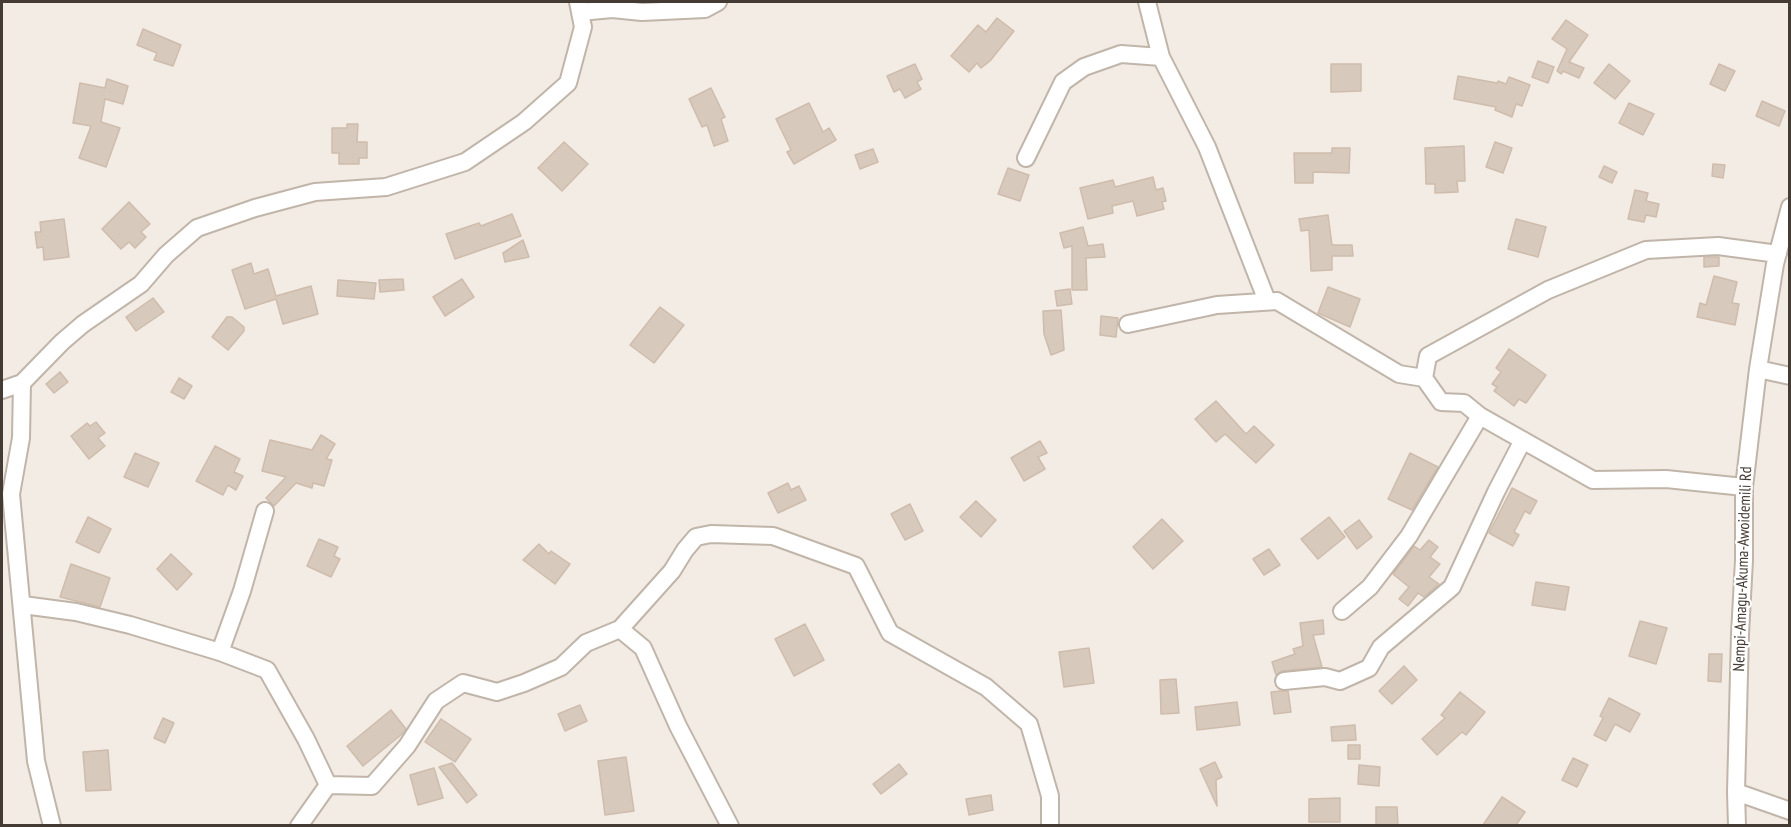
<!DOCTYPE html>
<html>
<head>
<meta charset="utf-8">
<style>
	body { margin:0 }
	#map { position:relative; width:1791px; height:827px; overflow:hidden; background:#f2ece4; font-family:"PT Sans Narrow",sans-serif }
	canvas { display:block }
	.frame { position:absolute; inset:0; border:3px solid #443b34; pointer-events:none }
</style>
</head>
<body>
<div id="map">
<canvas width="1791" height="827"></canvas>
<div class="frame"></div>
</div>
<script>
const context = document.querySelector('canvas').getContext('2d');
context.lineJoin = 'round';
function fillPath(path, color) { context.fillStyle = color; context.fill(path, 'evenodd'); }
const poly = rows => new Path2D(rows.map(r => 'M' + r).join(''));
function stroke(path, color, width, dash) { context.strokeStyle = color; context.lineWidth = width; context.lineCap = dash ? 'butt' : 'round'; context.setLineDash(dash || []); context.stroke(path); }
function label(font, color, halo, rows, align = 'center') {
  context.font = font + ' "PT Sans Narrow",sans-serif'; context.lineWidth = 4.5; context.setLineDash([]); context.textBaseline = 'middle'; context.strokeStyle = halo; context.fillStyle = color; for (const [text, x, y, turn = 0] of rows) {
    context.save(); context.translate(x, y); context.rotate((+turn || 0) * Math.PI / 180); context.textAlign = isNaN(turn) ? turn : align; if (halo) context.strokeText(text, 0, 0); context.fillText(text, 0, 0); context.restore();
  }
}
const building = poly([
	[997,18,1014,31,990,61,981,68,977,63,969,72,951,56,978,25,986,32,997,18],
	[1566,20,1588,35,1569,62,1584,68,1579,78,1563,71,1561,74,1557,71,1567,49,1552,39,1566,20],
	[143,29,181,45,173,66,154,60,157,53,137,45,143,29],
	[1538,61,1554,67,1548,83,1532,77,1538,61],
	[915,64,922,79,917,82,921,89,905,98,900,89,894,92,887,76,915,64],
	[1331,64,1361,64,1361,91,1331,92,1331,64],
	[1609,64,1630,81,1615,99,1594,83,1609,64],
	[1719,64,1735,71,1725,91,1710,84,1719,64],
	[1458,76,1497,83,1498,81,1506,84,1509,77,1530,85,1522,106,1516,104,1512,117,1495,110,1496,107,1454,99,1458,76],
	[107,79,128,86,123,104,105,99,101,122,120,128,106,167,79,158,91,126,73,123,80,83,105,88,107,79],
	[711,88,725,117,721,119,728,141,714,146,707,125,702,127,689,99,711,88],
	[1762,101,1785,111,1779,126,1756,116,1762,101],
	[809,103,823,132,829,128,836,140,794,164,787,152,791,150,776,119,809,103],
	[1629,103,1654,114,1643,135,1619,123,1629,103],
	[347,124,358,124,357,142,367,142,367,158,359,158,359,164,339,164,339,153,332,153,332,128,347,128,347,124],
	[564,142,588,164,562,191,538,168,564,142],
	[1495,142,1512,148,1503,173,1486,167,1495,142],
	[1464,146,1465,181,1457,181,1458,192,1435,193,1435,184,1426,184,1425,148,1464,146],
	[1332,148,1350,148,1349,173,1313,172,1313,183,1295,183,1294,153,1332,153,1332,148],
	[873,149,878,162,860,169,855,155,873,149],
	[1713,164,1725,165,1723,178,1712,176,1713,164],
	[1604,166,1617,172,1612,183,1599,177,1604,166],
	[1008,168,1029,175,1020,201,998,194,1008,168],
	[1153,177,1156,190,1163,188,1166,201,1162,202,1164,209,1137,216,1133,201,1112,206,1113,213,1088,219,1080,188,1113,180,1115,187,1153,177],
	[1635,190,1648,193,1646,201,1659,204,1656,217,1646,215,1644,222,1628,219,1635,190],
	[129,202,150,224,141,232,146,237,135,248,129,242,121,249,102,229,129,202],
	[512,214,521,236,455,259,446,234,479,223,481,226,512,214],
	[1328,215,1332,245,1352,245,1353,256,1332,256,1332,270,1311,271,1309,230,1301,231,1299,219,1328,215],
	[64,219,69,257,44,260,43,247,37,248,35,232,41,232,40,222,64,219],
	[1516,219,1546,227,1538,257,1508,249,1516,219],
	[1083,227,1088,246,1103,244,1105,257,1086,258,1087,290,1072,290,1072,246,1064,248,1060,233,1083,227],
	[523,240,529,257,505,262,503,253,523,240],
	[1704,257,1719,257,1719,266,1704,267,1704,257],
	[251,263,254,274,268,269,276,296,311,286,318,314,283,324,276,299,245,309,232,270,251,263],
	[1714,276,1737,282,1732,303,1739,304,1735,325,1697,317,1700,303,1706,305,1714,276],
	[403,279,404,290,380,292,379,280,403,279],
	[462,279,474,297,445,316,433,297,462,279],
	[338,280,376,283,374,299,337,296,338,280],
	[1328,287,1360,299,1350,327,1318,313,1328,287],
	[1070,289,1072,304,1057,306,1055,291,1070,289],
	[153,298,164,312,136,331,126,317,153,298],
	[660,307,684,325,654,363,630,345,660,307],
	[1061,310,1064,350,1051,355,1044,334,1043,311,1061,310],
	[1101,316,1118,318,1116,337,1100,335,1101,316],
	[227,317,232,317,244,327,244,331,228,350,212,337,227,317],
	[1509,349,1546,375,1526,403,1519,399,1514,406,1494,391,1497,387,1492,384,1501,372,1496,368,1509,349],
	[60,372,68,382,54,393,46,384,60,372],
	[179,378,192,386,184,399,171,392,179,378],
	[1216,401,1246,434,1254,426,1274,445,1256,463,1225,434,1216,442,1195,419,1216,401],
	[96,422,105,433,98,438,105,446,89,459,71,436,87,423,90,426,96,422],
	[321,435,335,444,326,459,332,460,324,486,313,483,312,488,296,483,274,506,266,498,286,477,262,471,270,440,312,450,321,435],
	[1040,441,1047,453,1038,457,1045,469,1024,481,1011,458,1040,441],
	[215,446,240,459,234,472,243,476,236,490,228,485,223,495,196,481,215,446],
	[135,453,159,463,148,487,124,477,135,453],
	[1410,453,1438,467,1412,510,1388,499,1410,453],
	[788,483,791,490,799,486,806,500,778,513,768,493,788,483],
	[1512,488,1537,501,1530,514,1525,511,1514,532,1519,535,1513,546,1489,533,1512,488],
	[976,501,996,520,981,537,960,517,976,501],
	[910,504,923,531,905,540,891,514,910,504],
	[88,517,111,529,99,553,76,542,88,517],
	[1329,517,1345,537,1318,559,1301,539,1329,517],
	[1162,519,1183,541,1153,569,1133,547,1162,519],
	[1359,520,1372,537,1357,549,1344,531,1359,520],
	[319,539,338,547,334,556,340,559,331,577,307,566,319,539],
	[1429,540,1438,547,1430,557,1440,564,1429,577,1439,584,1424,597,1418,593,1408,606,1399,599,1409,587,1393,574,1414,546,1420,550,1429,540],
	[539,544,549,554,551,551,570,564,555,584,523,560,539,544],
	[1269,549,1280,565,1264,575,1253,559,1269,549],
	[171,554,192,574,177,590,157,569,171,554],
	[71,564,110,578,100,607,60,597,71,564],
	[1536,582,1569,587,1565,610,1532,605,1536,582],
	[1323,620,1324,634,1313,635,1322,667,1283,671,1276,675,1272,662,1295,654,1293,649,1303,646,1300,623,1323,620],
	[1640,621,1667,628,1656,664,1629,656,1640,621],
	[805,624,824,660,794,676,775,639,805,624],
	[1089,648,1094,683,1064,687,1059,652,1089,648],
	[1709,654,1722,654,1721,682,1708,681,1709,654],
	[1404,666,1417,680,1392,704,1379,691,1404,666],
	[1176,679,1179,713,1161,714,1160,680,1176,679],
	[1280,691,1288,691,1291,712,1274,714,1271,692,1280,691],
	[1460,692,1485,712,1466,735,1462,732,1437,755,1422,739,1445,718,1441,715,1460,692],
	[1609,698,1640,714,1630,732,1615,724,1606,741,1594,735,1603,718,1600,716,1609,698],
	[1237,702,1240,725,1197,730,1195,707,1237,702],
	[580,705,587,721,565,731,558,714,580,705],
	[391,710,406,729,402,734,363,766,347,746,391,710],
	[163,718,174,723,165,743,154,738,163,718],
	[441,719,471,739,455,762,425,742,441,719],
	[1355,725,1356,740,1332,741,1331,727,1355,725],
	[1348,745,1360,745,1360,759,1348,759,1348,745],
	[108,750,111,790,86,791,83,752,108,750],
	[626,757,634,811,605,815,598,761,626,757],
	[1573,758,1588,765,1577,787,1562,780,1573,758],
	[1215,762,1222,777,1216,780,1217,806,1200,769,1215,762],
	[452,763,477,795,467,803,439,767,452,763],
	[899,764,907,774,881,794,873,784,899,764],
	[1359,765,1380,767,1379,786,1358,784,1359,765],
	[434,768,443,798,418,805,410,775,434,768],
	[991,795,993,810,969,815,966,799,991,795],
	[1502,797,1525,812,1516,825,1483,825,1502,797],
	[1340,798,1340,822,1309,822,1309,799,1340,798],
	[1376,807,1397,807,1398,825,1376,825,1376,807]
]);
fillPath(building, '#d7c9bc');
stroke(building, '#cfbcac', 1.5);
const minor = poly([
	[1147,2,1161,57,1207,147,1267,301],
	[580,12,612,9,642,12,705,9,718,2],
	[1026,158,1063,82,1084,67,1121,54,1161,57],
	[1128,324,1217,305,1277,301,1399,374,1424,378,1441,402,1464,403,1480,416,1593,480,1666,479,1744,487],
	[1758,369,1790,376],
	[1424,378,1428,356,1548,290,1646,250,1718,246,1778,254],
	[2,390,22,383],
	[23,605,76,612,130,625,220,652,267,670,306,739,328,785,372,786,407,746,436,701,463,683,497,692,524,683,561,667,586,643,620,629,643,648,678,726,730,826],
	[1342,611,1370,587,1409,536,1480,416],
	[620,629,672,571,685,550,696,537,711,534,773,536,856,566,890,633,986,687,1029,724,1050,796,1050,826],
	[220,652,242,591,265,511],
	[1284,681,1325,677,1340,681,1369,668,1381,647,1452,587,1496,492,1523,440],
	[1736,792,1790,811],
	[52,826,36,761,11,494,21,438,22,383,62,342,83,324,141,284,166,255,197,228,255,208,315,192,386,187,465,162,524,122,568,83,583,27,578,2],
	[299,826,328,785],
	[1737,826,1736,792,1740,634,1744,560,1744,487,1758,369,1775,264,1790,207]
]);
stroke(minor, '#c1b5a9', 20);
stroke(minor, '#fff', 16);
label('16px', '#443b34', '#fff', [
	["Nempi-Amagu-Akuma-Awoidemili Rd",1743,569,-88]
]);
</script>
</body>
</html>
